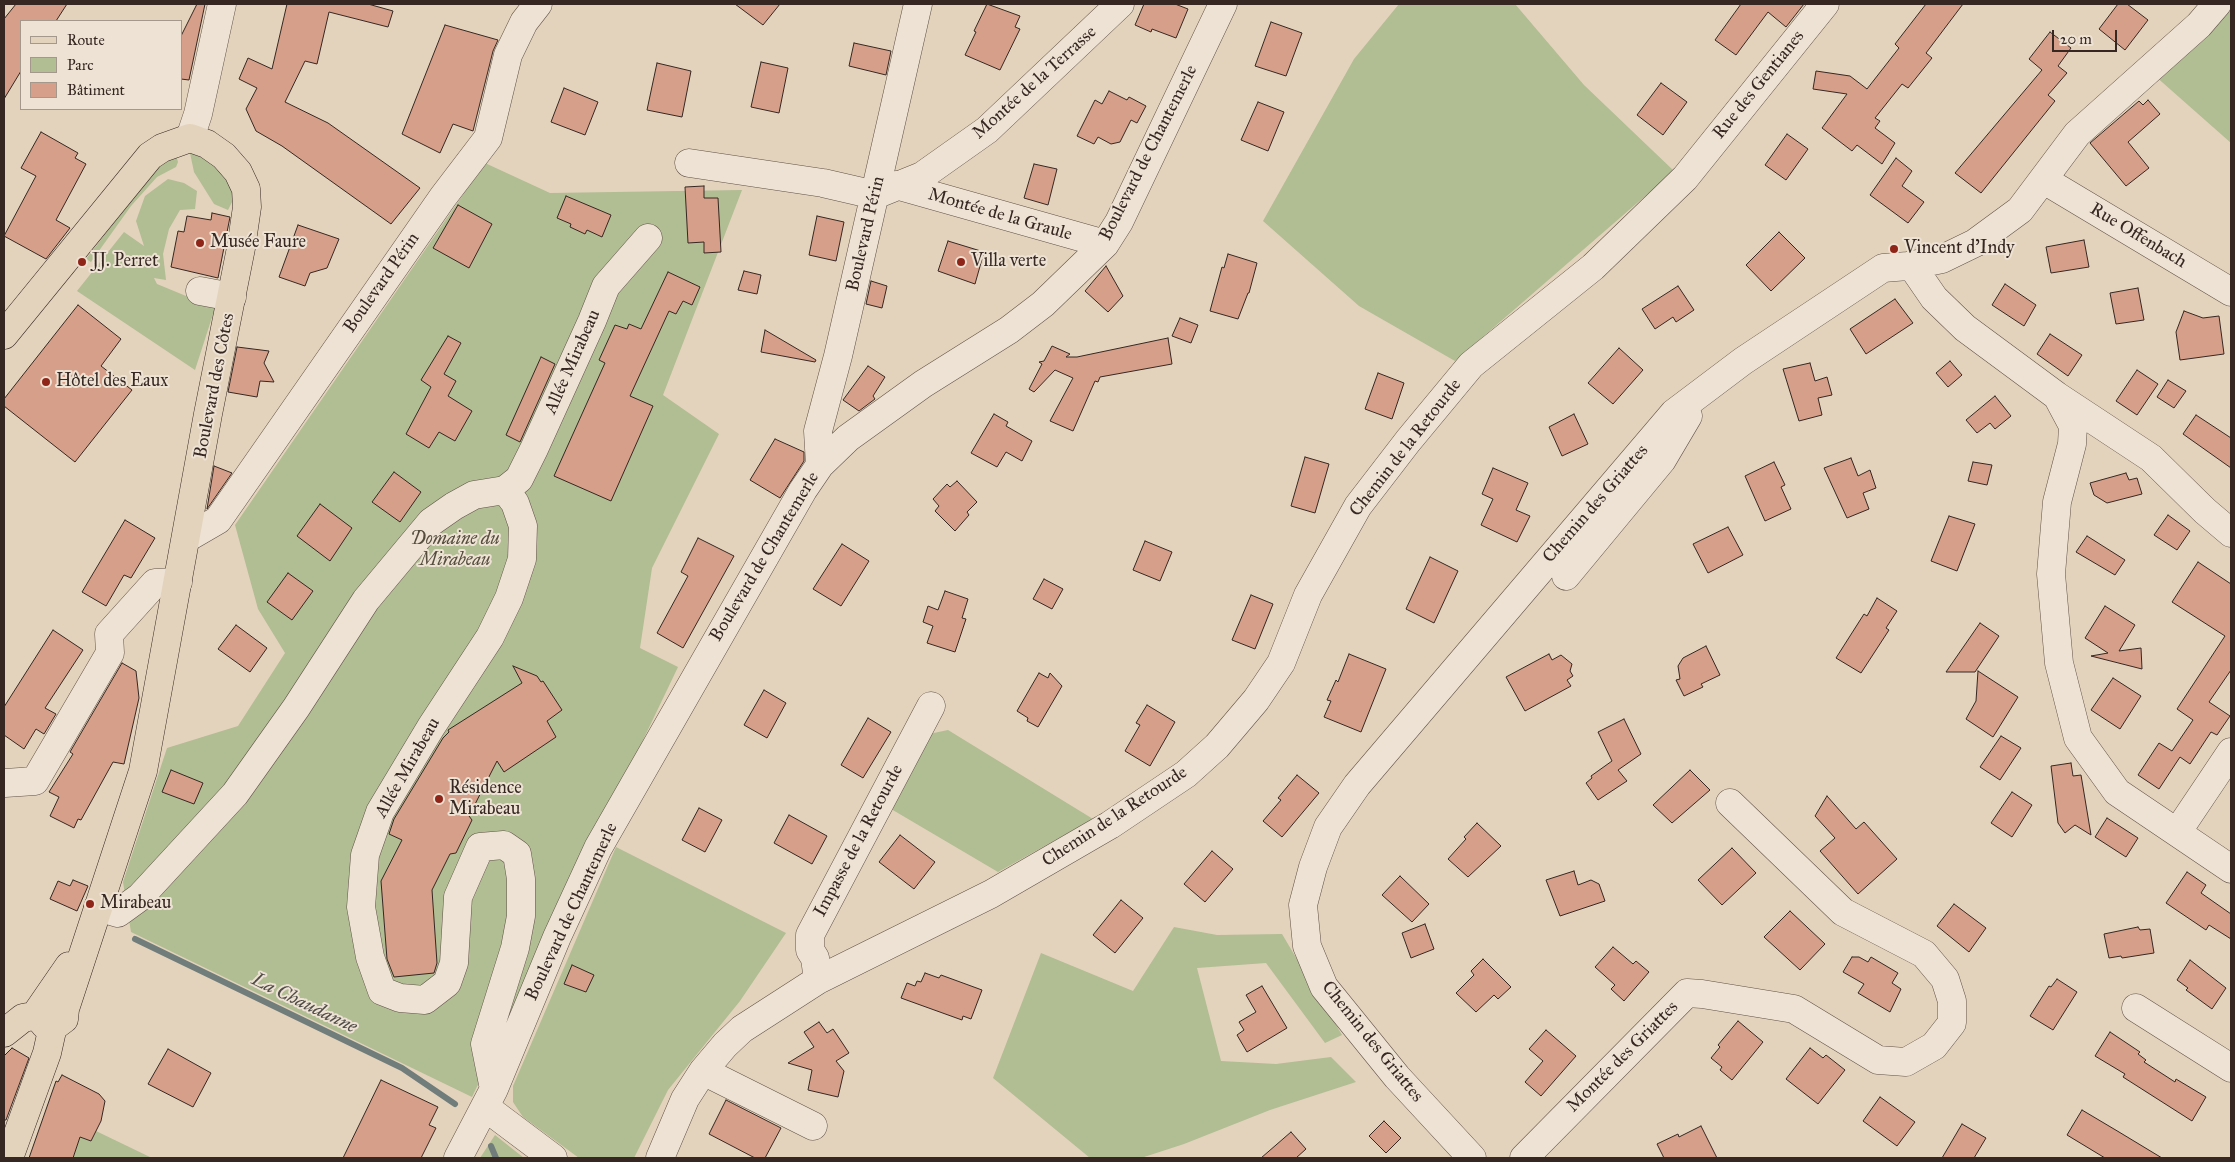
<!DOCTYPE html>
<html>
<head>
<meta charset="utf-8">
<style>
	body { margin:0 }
	#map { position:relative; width:2235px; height:1162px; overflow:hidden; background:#e3d3bc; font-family:"IM FELL Great Primer",serif }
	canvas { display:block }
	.frame { position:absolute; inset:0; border:5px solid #362722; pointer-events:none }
	.legend { position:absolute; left:20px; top:20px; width:162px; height:90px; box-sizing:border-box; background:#ede2d3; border:1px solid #a4978c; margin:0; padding:6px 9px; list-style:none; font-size:15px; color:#362722 }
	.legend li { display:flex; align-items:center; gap:10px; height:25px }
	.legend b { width:25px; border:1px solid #a4978c }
	.scale { position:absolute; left:2052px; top:30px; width:65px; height:22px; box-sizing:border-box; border:2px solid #362722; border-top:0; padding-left:6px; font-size:15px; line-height:18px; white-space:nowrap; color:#362722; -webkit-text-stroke:4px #ede2d3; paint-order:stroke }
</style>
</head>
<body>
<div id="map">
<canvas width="2235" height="1162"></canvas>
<div class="frame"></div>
<ul class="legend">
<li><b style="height:6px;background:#e3d3bc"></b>Route</li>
<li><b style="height:14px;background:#b1bd93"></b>Parc</li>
<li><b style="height:14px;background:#d69f89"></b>Bâtiment</li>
</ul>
<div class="scale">20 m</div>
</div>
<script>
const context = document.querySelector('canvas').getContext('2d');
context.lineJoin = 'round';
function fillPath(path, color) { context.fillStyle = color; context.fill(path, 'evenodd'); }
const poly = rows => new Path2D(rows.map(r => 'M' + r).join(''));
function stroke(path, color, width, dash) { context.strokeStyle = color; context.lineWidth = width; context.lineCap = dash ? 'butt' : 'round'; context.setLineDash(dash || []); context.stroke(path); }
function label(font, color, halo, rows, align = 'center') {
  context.font = font + ' "IM FELL Great Primer",serif'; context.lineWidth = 4; context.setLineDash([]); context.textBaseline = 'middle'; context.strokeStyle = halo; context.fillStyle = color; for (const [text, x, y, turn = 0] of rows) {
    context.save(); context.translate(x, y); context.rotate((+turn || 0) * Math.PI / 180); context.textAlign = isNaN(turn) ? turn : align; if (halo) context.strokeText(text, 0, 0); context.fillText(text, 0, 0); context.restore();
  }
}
fillPath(poly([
	[1399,4,1515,4,1584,85,1674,171,1455,361,1359,306,1263,221,1354,59],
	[2226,4,2231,4,2231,143,2154,75],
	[190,153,211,161,231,178,235,196,228,210,214,204,194,172],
	[176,155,178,162,176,167,157,177,131,206,91,262,86,259,157,167],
	[485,163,550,193,742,190,663,395,719,434,652,568,640,648,678,667,472,1097,131,932,123,882,167,748,238,726,285,653,258,609,235,525],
	[168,179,184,183,197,191,195,209,180,210,169,229,163,254,166,280,154,278,157,284,215,308,195,370,77,291,124,232,144,246,136,221,145,196],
	[948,730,1093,819,998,872,886,806,929,734],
	[616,847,786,933,740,1001,668,1090,634,1158,579,1158,523,1117,513,1102,513,1086],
	[1174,927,1217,935,1282,934,1342,1035,1325,1043,1266,963,1197,968,1221,1061,1276,1064,1331,1057,1356,1082,1270,1110,1184,1144,1141,1158,1090,1158,993,1078,1041,953,1133,991],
	[96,1131,152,1158,73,1158,80,1137,91,1141],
	[495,1135,524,1158,480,1158]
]), '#b1bd93');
stroke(poly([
	[135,939,402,1068,455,1104],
	[491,1146,496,1158]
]), '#707d7b', 6);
const building = poly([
	[16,4,67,4,56,21,21,21,21,71,4,99,4,19,16,4],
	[197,4,205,4,189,80,181,79,181,36,197,4],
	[287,4,368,4,393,11,388,27,329,12,317,64,305,61,285,102,328,123,420,188,391,224,282,146,256,131,246,109,257,88,239,79,248,58,272,69,287,4],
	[735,4,780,4,763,25,735,4],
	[987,4,1020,16,1015,27,1020,29,1000,70,965,55,976,32,974,31,987,4],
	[1144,4,1175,4,1188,9,1176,38,1152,29,1151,32,1135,25,1144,4],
	[1741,4,1804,4,1786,27,1768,12,1736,55,1715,40,1741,4],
	[1926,4,1963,4,1926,53,1932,58,1908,88,1902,84,1875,118,1880,121,1875,128,1895,143,1882,164,1857,145,1852,151,1822,128,1847,94,1813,89,1816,71,1850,76,1867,89,1899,48,1895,44,1926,4],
	[2118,4,2127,4,2148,20,2125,50,2099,29,2118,4],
	[1271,22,1302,33,1286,76,1255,66,1271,22],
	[445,25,498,40,493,51,473,131,453,124,440,153,402,134,445,25],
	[2050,32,2071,48,2058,66,2067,73,2048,95,2055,101,1981,193,1955,173,2042,70,2029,59,2050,32],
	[854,43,891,51,886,75,849,66,854,43],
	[761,62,788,68,779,113,751,107,761,62],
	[657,63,691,71,682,117,647,110,657,63],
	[1661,83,1687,102,1663,135,1637,115,1661,83],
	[564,88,598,102,585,135,551,122,564,88],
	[1109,91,1127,100,1129,97,1146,106,1137,123,1131,120,1120,142,1111,144,1098,137,1094,144,1077,136,1095,100,1102,104,1109,91],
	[2148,100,2160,114,2128,142,2149,168,2126,186,2090,143,2139,101,2143,105,2148,100],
	[1258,102,1284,112,1268,151,1241,140,1258,102],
	[41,132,78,153,75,158,86,164,56,220,70,228,46,259,4,236,36,176,21,168,41,132],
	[1787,134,1808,149,1786,180,1765,165,1787,134],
	[1896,158,1912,171,1902,186,1924,202,1908,223,1870,195,1896,158],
	[1034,164,1057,169,1048,205,1024,198,1034,164],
	[704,186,704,198,718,198,721,252,704,253,704,242,688,243,685,187,704,186],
	[566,196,611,215,602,237,587,230,585,234,570,227,571,224,557,218,566,196],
	[458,205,492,224,469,268,433,248,458,205],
	[212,213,230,217,218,278,171,267,178,231,184,232,187,216,211,220,212,213],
	[817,216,844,222,836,261,809,255,817,216],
	[298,225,339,239,327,268,310,273,305,286,279,277,298,225],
	[1779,232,1805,258,1771,291,1746,265,1779,232],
	[2084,240,2089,267,2051,273,2046,247,2084,240],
	[948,241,984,252,975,284,938,271,948,241],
	[1228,254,1257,263,1249,293,1248,293,1238,319,1210,311,1222,267,1224,268,1228,254],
	[1106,266,1123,296,1108,312,1085,291,1106,266],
	[744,271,761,275,757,294,738,290,744,271],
	[668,272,700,287,692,305,683,301,676,314,669,311,630,396,653,406,611,501,554,476,605,363,599,360,615,325,627,329,629,324,641,329,668,272],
	[871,281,887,286,882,308,866,304,871,281],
	[2005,284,2036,305,2024,326,1992,305,2005,284],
	[1678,286,1694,310,1676,322,1673,317,1655,329,1642,309,1678,286],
	[2138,288,2144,320,2116,324,2110,293,2138,288],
	[1895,299,1913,323,1866,354,1850,329,1895,299],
	[78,305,121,339,101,366,132,390,75,462,4,406,4,399,78,305],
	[2184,311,2203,318,2219,316,2224,354,2180,360,2176,332,2184,311],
	[1180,318,1198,325,1191,343,1172,336,1180,318],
	[765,330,816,360,815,362,761,352,765,330],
	[2050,334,2082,355,2068,376,2037,354,2050,334],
	[448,336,461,343,444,374,456,381,448,396,472,411,455,441,439,432,429,448,406,434,431,387,421,380,448,336],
	[1168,338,1172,364,1100,377,1098,382,1095,381,1073,431,1050,421,1073,378,1055,370,1034,392,1029,389,1042,364,1039,362,1044,361,1052,346,1070,354,1066,357,1077,357,1168,338],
	[237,347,269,351,264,363,274,382,260,381,257,397,228,392,237,347],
	[1619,348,1643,370,1613,404,1588,383,1619,348],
	[541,357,555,364,520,442,506,435,541,357],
	[1950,361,1962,375,1948,387,1936,373,1950,361],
	[1810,363,1815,381,1827,377,1832,395,1818,398,1822,415,1799,421,1783,369,1810,363],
	[868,366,885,377,873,396,875,399,859,411,843,400,868,366],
	[2137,370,2158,384,2137,415,2116,401,2137,370],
	[1378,373,1404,383,1392,419,1365,409,1378,373],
	[2168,380,2186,391,2174,408,2157,397,2168,380],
	[1995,396,2011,416,1995,429,1990,423,1977,433,1966,420,1995,396],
	[994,414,1008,422,1006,426,1032,441,1022,461,1006,452,997,467,971,453,994,414],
	[1574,414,1588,444,1562,456,1549,427,1574,414],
	[2196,415,2231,438,2231,468,2183,434,2196,415],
	[775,439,804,452,804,461,780,498,750,480,775,439],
	[1305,457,1329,464,1315,513,1291,506,1305,457],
	[1851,458,1858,476,1870,470,1876,488,1863,493,1869,509,1847,518,1824,468,1851,458],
	[1774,462,1785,485,1781,487,1791,509,1765,521,1745,476,1774,462],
	[1973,462,1992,465,1987,485,1968,481,1973,462],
	[214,466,232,473,207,509,214,466],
	[1493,468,1528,483,1516,510,1530,516,1517,542,1481,525,1493,499,1482,494,1493,468],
	[394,472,421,492,400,522,372,502,394,472],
	[2126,473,2129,480,2137,478,2142,494,2107,503,2094,495,2090,483,2126,473],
	[957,481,977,502,967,512,969,515,955,531,935,511,939,506,933,499,947,484,950,487,957,481],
	[320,504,352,528,330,561,297,536,320,504],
	[2168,515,2190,531,2177,550,2154,535,2168,515],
	[1949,516,1975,524,1957,571,1931,561,1949,516],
	[125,520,155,538,131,578,124,575,106,606,82,592,125,520],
	[1728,527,1743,555,1708,573,1693,544,1728,527],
	[2087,536,2125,560,2115,575,2076,552,2087,536],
	[698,538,734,556,683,648,657,633,688,576,681,572,698,538],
	[1145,541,1172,552,1160,581,1133,570,1145,541],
	[842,544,869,561,841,606,813,589,842,544],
	[1430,557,1458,571,1434,623,1406,609,1430,557],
	[2198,562,2231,584,2231,670,2209,702,2230,716,2217,735,2211,732,2190,764,2180,757,2159,789,2138,775,2159,743,2172,751,2193,720,2177,709,2225,636,2172,602,2198,562],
	[288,573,313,591,292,620,267,602,288,573],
	[1044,579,1063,589,1052,609,1033,599,1044,579],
	[945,591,968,599,962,618,966,619,955,652,927,643,933,626,923,622,928,606,938,610,945,591],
	[1251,595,1273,604,1255,649,1232,640,1251,595],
	[1877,598,1897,611,1886,628,1889,630,1861,673,1836,658,1864,614,1867,616,1877,598],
	[2105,606,2135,625,2119,651,2141,648,2142,669,2091,656,2108,653,2085,638,2105,606],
	[1980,623,1999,636,1975,672,1946,672,1980,623],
	[236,625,267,648,250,672,218,649,236,625],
	[53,630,83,650,45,708,56,714,44,734,36,729,24,749,4,735,4,707,53,630],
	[1706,646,1720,675,1701,684,1703,687,1684,696,1676,680,1680,679,1678,666,1683,658,1706,646],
	[1349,654,1386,669,1361,732,1324,717,1331,701,1327,700,1336,680,1338,682,1349,654],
	[1549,654,1552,660,1561,655,1572,664,1570,671,1573,676,1567,680,1571,686,1525,711,1506,677,1549,654],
	[122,663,136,671,139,698,124,764,113,762,81,820,78,819,74,828,50,816,59,797,49,792,73,754,70,752,122,663],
	[513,666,537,676,541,682,543,681,562,710,547,721,556,737,504,772,497,761,469,816,472,820,456,853,450,854,432,890,437,963,434,973,394,977,387,959,381,881,402,840,389,834,394,819,443,738,449,732,448,730,522,683,513,666],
	[1978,671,2018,697,1993,737,1966,719,1976,701,1978,671],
	[1039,673,1048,678,1050,673,1062,686,1038,727,1027,721,1028,718,1017,711,1039,673],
	[2113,678,2141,696,2120,729,2091,710,2113,678],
	[764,690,786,703,767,738,744,725,764,690],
	[1147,705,1175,722,1150,766,1125,751,1140,725,1136,723,1147,705],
	[868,718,891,732,863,778,841,765,868,718],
	[1624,719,1641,754,1618,770,1627,781,1598,800,1586,783,1592,778,1591,776,1612,761,1598,732,1624,719],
	[2001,736,2021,748,2000,780,1980,767,2001,736],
	[2071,763,2073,776,2081,775,2091,835,2075,825,2065,833,2058,823,2051,766,2071,763],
	[171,770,203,783,194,804,162,792,171,770],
	[1690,770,1710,790,1672,823,1653,805,1690,770],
	[1297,775,1319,793,1282,837,1263,821,1281,800,1278,798,1297,775],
	[2012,792,2032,805,2012,837,1991,823,2012,792],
	[1827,796,1856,829,1864,822,1897,859,1858,894,1820,851,1835,838,1815,816,1827,796],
	[699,808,722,820,705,852,682,840,699,808],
	[789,815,827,836,812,864,774,843,789,815],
	[2107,818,2138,838,2126,857,2095,837,2107,818],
	[1477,823,1501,846,1468,877,1448,859,1466,839,1464,837,1477,823],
	[900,835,935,862,914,889,879,862,900,835],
	[1732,848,1756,873,1722,905,1698,880,1732,848],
	[1212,851,1233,869,1205,902,1184,884,1212,851],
	[1574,871,1578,885,1591,880,1599,884,1605,901,1560,916,1546,880,1574,871],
	[2187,872,2206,885,2201,893,2231,914,2231,939,2209,925,2206,930,2166,903,2187,872],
	[1400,876,1429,904,1412,922,1382,895,1400,876],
	[73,880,88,886,77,911,50,899,58,881,70,886,73,880],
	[1121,900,1143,918,1115,953,1093,935,1121,900],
	[1954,904,1986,928,1969,952,1937,926,1954,904],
	[1790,911,1825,944,1800,970,1764,937,1790,911],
	[1425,924,1434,949,1411,958,1402,933,1425,924],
	[2138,927,2140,930,2150,929,2154,953,2122,958,2121,956,2109,958,2104,934,2138,927],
	[1613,947,1633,964,1636,961,1649,972,1624,1001,1611,989,1615,985,1595,967,1613,947],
	[1852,957,1859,957,1868,962,1871,957,1898,973,1892,983,1901,989,1890,1012,1858,993,1864,984,1843,972,1852,957],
	[1483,959,1511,987,1498,999,1494,995,1476,1012,1456,993,1474,975,1471,971,1483,959],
	[2190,960,2226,988,2212,1009,2186,990,2188,988,2177,980,2190,960],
	[572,965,594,975,586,992,564,984,572,965],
	[925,973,939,978,941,975,982,990,971,1019,963,1016,962,1020,901,998,907,983,915,986,917,981,921,982,925,973],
	[2057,979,2077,992,2053,1030,2030,1016,2049,986,2051,987,2057,979],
	[1262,986,1287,1028,1247,1052,1237,1035,1244,1030,1239,1022,1256,1012,1246,995,1262,986],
	[1738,1021,1763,1042,1732,1080,1720,1070,1722,1067,1711,1058,1720,1047,1718,1045,1738,1021],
	[819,1022,827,1033,833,1029,849,1053,836,1061,844,1071,838,1097,808,1090,812,1070,788,1063,814,1047,804,1032,819,1022],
	[1546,1030,1576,1056,1541,1096,1525,1082,1543,1061,1529,1049,1546,1030],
	[2110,1032,2140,1052,2138,1054,2146,1060,2144,1062,2175,1082,2176,1079,2206,1097,2192,1121,2123,1077,2125,1074,2095,1056,2110,1032],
	[12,1048,29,1058,6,1120,4,1120,4,1056,12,1048],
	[1810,1048,1823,1058,1826,1055,1845,1070,1818,1104,1786,1079,1810,1048],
	[168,1049,211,1073,193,1107,148,1084,168,1049],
	[62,1075,99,1094,105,1101,101,1121,91,1141,80,1137,73,1158,29,1158,56,1081,58,1082,62,1075],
	[381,1080,438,1107,429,1125,436,1128,421,1158,343,1158,381,1080],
	[1880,1097,1915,1122,1897,1146,1863,1121,1880,1097],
	[726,1100,781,1128,765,1158,755,1158,709,1134,726,1100],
	[2082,1110,2119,1132,2162,1158,2105,1158,2067,1135,2082,1110],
	[1384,1121,1401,1138,1386,1153,1369,1136,1384,1121],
	[1962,1124,1986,1138,1974,1158,1942,1158,1962,1124],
	[1701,1126,1717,1158,1664,1158,1657,1144,1678,1134,1679,1137,1701,1126],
	[1291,1132,1306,1149,1296,1158,1261,1158,1291,1132]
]);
fillPath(building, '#d69f89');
stroke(building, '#362722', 1);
const minor = poly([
	[190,138,198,114,222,4],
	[689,163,823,183,875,195,922,176,987,130,1120,4],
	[2044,180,2231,292],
	[896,185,1105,244],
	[1912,266,1934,298,1965,328,2057,396,2151,458,2205,511,2231,533],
	[200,291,232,297],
	[2057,396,2073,426,2072,444,2057,502,2051,574,2059,663,2078,738,2117,792,2231,869],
	[820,465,818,431,838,356,918,4],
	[505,490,519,479,534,449,592,321,606,286,648,238],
	[187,538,218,520,443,197,488,138,508,55,524,22,538,4],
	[1566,576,1662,460,1688,416],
	[5,783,35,781,110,653,109,634,155,583,178,582],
	[2178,831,2231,752],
	[98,907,118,913,140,897,235,794,296,708,366,600,431,522,454,506,474,495,505,490,515,503,523,526,522,559,509,598,490,637,431,727,380,812,365,855,361,907,370,957,382,991,400,998,425,1000,447,983,454,963,458,897,480,847,504,845,517,854,521,879,521,916,515,948,485,1044,494,1089],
	[818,980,815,958,810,950,810,935,931,706],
	[2136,1008,2231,1068],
	[703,1071,813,1126],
	[485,1107,553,1158],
	[458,1158,494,1089,557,937,598,848,803,490,820,465,848,438,923,384,1009,330,1043,304,1105,244,1119,222,1223,4],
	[660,1158,685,1099,703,1071,725,1045,742,1029,818,980,991,894,1110,825,1186,774,1217,746,1256,700,1281,663,1308,595,1358,506,1408,441,1471,365,1593,267,1685,178,1825,4],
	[1472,1158,1397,1077,1324,987,1307,946,1303,905,1313,867,1328,827,1357,785,1674,413,1743,361,1883,268,1908,266,1942,259,1975,243,2020,210,2077,134,2199,25,2217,4],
	[1524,1158,1687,993,1702,994,1794,1009,1878,1060,1906,1062,1934,1046,1952,1023,1952,1001,1945,979,1924,954,1843,912,1730,803]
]);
const major = poly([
	[4,335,150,156,162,148,190,138,207,144,224,156,238,172,246,189,247,207,241,248,208,414,143,771,65,1009],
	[48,999,61,1002,65,1009,64,1019,56,1025,45,1025,40,1019,38,1011,69,966],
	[4,1033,23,1018,38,1015],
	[9,1158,47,1053,53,1026]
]);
stroke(minor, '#615248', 29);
stroke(major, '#362722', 29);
stroke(minor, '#ede2d3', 28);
stroke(major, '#e3d3bc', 28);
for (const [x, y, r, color] of [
	[200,243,5,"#8f2418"],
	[1894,249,5,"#8f2418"],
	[82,262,5,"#8f2418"],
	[961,262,5,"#8f2418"],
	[46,382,5,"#8f2418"],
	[439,799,5,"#8f2418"],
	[90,904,5,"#8f2418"]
]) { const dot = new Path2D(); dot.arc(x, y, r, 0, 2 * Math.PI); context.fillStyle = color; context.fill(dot); stroke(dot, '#ede2d3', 2); }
label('18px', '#362722', '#ede2d3', [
	["Montée de la Terrasse",1035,83,-42],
	["Rue des Gentianes",1759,85,-51],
	["Boulevard de Chantemerle",1149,153,-63],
	["Montée de la Graule",1000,215,16],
	["Boulevard Périn",866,234,-77],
	["Rue Offenbach",2138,236,31],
	["Boulevard Périn",382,283,-55],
	["Allée Mirabeau",573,362,-66],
	["Boulevard des Côtes",215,386,-79],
	["Chemin de la Retourde",1406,448,-52],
	["Chemin des Griattes",1596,504,-49],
	["Boulevard de Chantemerle",765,557,-59],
	["Allée Mirabeau",408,768,-60],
	["Chemin de la Retourde",1115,817,-33],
	["Impasse de la Retourde",859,841,-62],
	["Boulevard de Chantemerle",572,912,-65],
	["Chemin des Griattes",1372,1042,51],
	["Montée des Griattes",1623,1057,-45]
]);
label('18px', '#362722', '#ede2d3', [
	["Musée Faure",210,243],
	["Vincent d'Indy",1904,249],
	["JJ. Perret",92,262],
	["Villa verte",971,262],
	["Hôtel des Eaux",56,382],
	["Résidence",449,789],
	["Mirabeau",449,810],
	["Mirabeau",100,904]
], 'left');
label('italic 18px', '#554c3e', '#ede2d3', [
	["Domaine du",455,540],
	["Mirabeau",455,561]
]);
label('italic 19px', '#4e4b47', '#ede2d3', [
	["La Chaudanne",304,1004,26]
]);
</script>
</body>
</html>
